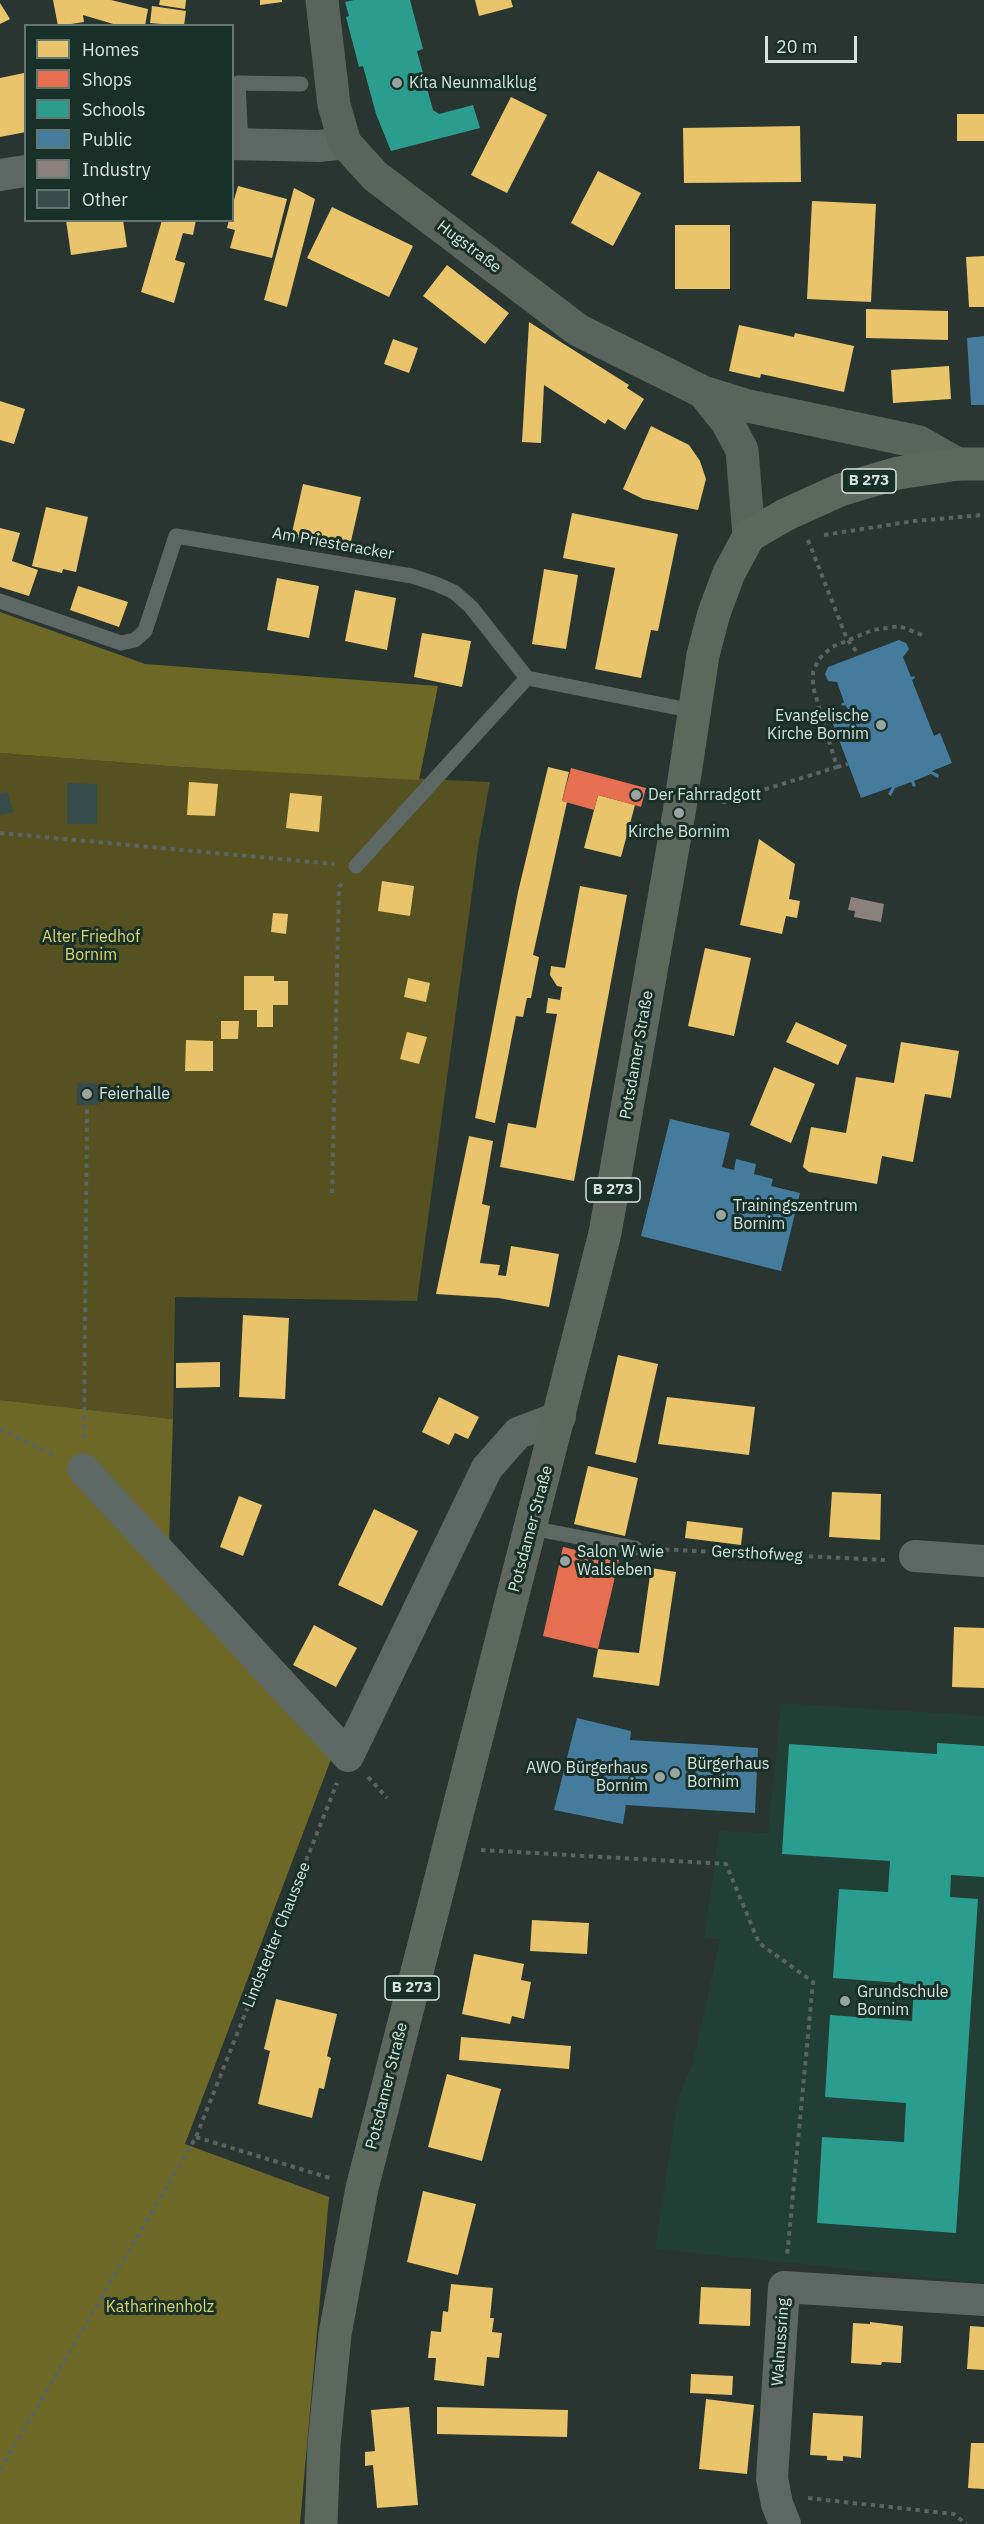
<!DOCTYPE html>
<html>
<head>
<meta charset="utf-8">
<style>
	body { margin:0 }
	#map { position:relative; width:984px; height:2524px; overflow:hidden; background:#283531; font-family:"IBM Plex Sans",sans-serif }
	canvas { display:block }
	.legend { position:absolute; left:24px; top:24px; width:210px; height:198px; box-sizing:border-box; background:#193029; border:2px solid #647871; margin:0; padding:8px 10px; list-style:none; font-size:18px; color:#d5e3de }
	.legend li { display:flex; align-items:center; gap:12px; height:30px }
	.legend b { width:30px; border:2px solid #647871 }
	.scale { position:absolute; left:765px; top:36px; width:92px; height:27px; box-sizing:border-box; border:3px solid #d5e3de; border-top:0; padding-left:8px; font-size:18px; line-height:21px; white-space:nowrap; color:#d5e3de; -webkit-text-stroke:4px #193029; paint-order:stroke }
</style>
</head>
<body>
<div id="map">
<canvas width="984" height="2524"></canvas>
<ul class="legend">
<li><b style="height:16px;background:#e9c46a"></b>Homes</li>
<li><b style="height:16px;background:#e76f51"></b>Shops</li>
<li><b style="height:16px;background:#2a9d8f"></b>Schools</li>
<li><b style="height:16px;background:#457b9d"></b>Public</li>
<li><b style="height:16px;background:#8a817c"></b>Industry</li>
<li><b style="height:16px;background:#364d4c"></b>Other</li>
</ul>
<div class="scale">20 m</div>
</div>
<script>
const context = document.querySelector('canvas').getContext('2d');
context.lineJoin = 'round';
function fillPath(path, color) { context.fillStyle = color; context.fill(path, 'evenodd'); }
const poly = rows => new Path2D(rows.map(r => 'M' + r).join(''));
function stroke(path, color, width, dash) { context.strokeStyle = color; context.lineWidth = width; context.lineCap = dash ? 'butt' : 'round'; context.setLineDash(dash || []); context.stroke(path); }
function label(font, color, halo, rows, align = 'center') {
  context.font = font + ' "IBM Plex Sans",sans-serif'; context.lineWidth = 6; context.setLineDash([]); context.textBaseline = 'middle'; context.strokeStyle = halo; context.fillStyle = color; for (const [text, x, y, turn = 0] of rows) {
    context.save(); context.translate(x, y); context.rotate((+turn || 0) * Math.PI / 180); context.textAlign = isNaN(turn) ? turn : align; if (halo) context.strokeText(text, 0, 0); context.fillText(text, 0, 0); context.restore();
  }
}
fillPath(poly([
	[781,1703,984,1716,984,2283,655,2249,678,2098,693,2063,720,1939,704,1939,719,1831,768,1833]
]), '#223f36');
fillPath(poly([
	[0,753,182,767,490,782,478,848,417,1301,175,1297,173,1419,0,1400]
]), '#555121');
fillPath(poly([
	[0,612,145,664,438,686,419,780,182,767,0,753],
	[0,1400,173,1419,169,1545,341,1733,185,2144,329,2197,300,2524,0,2524]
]), '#6e6827');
fillPath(poly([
	[53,0,111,0,148,9,145,26,120,26,83,15,84,22,58,26],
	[160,0,186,0,185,9,159,5],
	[260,0,282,0,282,2,260,5],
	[475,0,511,0,513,7,479,16],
	[0,3,10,19,0,24],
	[152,6,186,11,184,26,150,23],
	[24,73,26,132,0,137,0,78],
	[511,97,547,115,507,193,471,175],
	[957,114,984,114,984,141,957,141],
	[800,126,801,182,684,183,683,128],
	[598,171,641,193,613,246,571,223],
	[238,186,287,199,272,258,230,248,235,230,227,228,229,220,232,220,232,207],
	[294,188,315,199,287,307,264,300],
	[812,201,876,204,871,302,807,299],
	[332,207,413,246,389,297,307,258],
	[66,220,123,220,127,247,71,255],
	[162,220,196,220,193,235,183,233,175,260,185,263,174,303,141,292],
	[675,225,730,225,730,289,675,289],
	[984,256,984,307,969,307,966,257],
	[447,265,509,313,485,344,423,296],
	[866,309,948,311,948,340,866,338],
	[529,322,629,385,627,388,644,399,625,430,608,419,605,424,544,385,541,443,522,442],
	[739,325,794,337,795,333,854,346,844,392,761,374,760,378,729,371],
	[393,339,418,348,409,373,384,364],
	[949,366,951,399,893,403,891,370],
	[0,401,25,409,14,444,0,440],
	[651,426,689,445,700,461,706,479,698,510,643,499,623,489],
	[303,484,361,497,349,550,291,537],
	[46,507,88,517,76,572,63,569,62,573,32,566],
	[572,513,678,534,658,631,651,630,641,678,595,669,615,568,563,558],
	[0,528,20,533,12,561,38,570,29,596,0,587],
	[544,569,578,575,566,649,532,644],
	[277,578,319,586,309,638,267,630],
	[78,586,128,602,119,627,70,610],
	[355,590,396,598,387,650,345,641],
	[422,633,471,641,462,687,414,677],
	[548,767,569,772,562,801,567,802,533,955,539,957,531,998,527,998,523,1017,516,1016,495,1123,475,1118,518,892],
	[189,782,218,784,215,816,187,815],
	[290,793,322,796,319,832,286,828],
	[598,795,635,805,621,857,584,848],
	[759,839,795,864,789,899,800,901,797,918,786,916,782,934,740,925],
	[382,881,414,886,410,916,378,911],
	[580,886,627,895,574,1181,500,1167,508,1123,536,1128,557,1014,546,1013,548,998,560,1000,562,987,557,986,550,975,551,966,565,968],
	[273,913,288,914,286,934,271,932],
	[705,948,751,958,734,1036,688,1026],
	[244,976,274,976,274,981,288,981,288,1005,273,1005,273,1027,257,1027,257,1010,244,1010],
	[408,978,430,983,426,1002,404,997],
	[221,1021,239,1021,238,1039,221,1039],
	[796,1022,847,1045,838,1065,786,1042],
	[407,1032,427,1037,419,1064,400,1059],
	[186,1040,213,1041,213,1071,185,1071],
	[901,1042,959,1051,951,1098,925,1094,913,1162,882,1156,877,1184,809,1172,803,1167,811,1127,846,1133,856,1077,894,1083],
	[774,1067,815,1084,791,1143,750,1125],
	[469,1136,493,1141,482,1204,490,1206,480,1263,500,1265,498,1275,506,1276,511,1246,559,1254,549,1307,498,1298,436,1294],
	[243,1315,289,1318,285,1399,239,1397],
	[618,1355,658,1364,636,1463,595,1454],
	[220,1362,220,1387,176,1388,176,1363],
	[439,1397,479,1417,468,1439,455,1433,449,1445,422,1432],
	[667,1397,755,1407,749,1455,658,1444],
	[588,1466,638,1478,625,1536,574,1524],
	[832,1492,881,1494,880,1540,829,1537],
	[239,1496,262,1505,243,1556,220,1547],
	[374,1509,418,1531,382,1606,338,1585],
	[687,1521,743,1528,741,1545,685,1538],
	[651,1568,676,1572,659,1686,593,1677,598,1649,639,1653],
	[314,1625,357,1648,336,1687,293,1665],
	[954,1627,984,1628,984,1688,952,1687],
	[532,1920,589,1923,587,1954,530,1951],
	[474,1954,524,1964,521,1980,531,1982,524,2019,512,2016,510,2024,462,2014],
	[276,1999,337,2014,327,2056,331,2058,324,2089,319,2088,312,2118,258,2104,270,2051,264,2049],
	[461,2037,571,2046,569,2069,459,2060],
	[447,2074,501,2089,482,2161,428,2147],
	[423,2191,476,2204,458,2275,407,2262],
	[451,2284,493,2288,490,2318,494,2318,492,2332,502,2333,499,2358,487,2357,484,2386,434,2380,436,2358,428,2358,431,2331,441,2332,443,2311,448,2312],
	[701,2287,751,2289,750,2326,699,2324],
	[870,2322,903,2326,901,2363,882,2362,881,2365,851,2363,853,2323,870,2324],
	[970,2326,984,2327,984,2370,967,2369],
	[691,2374,733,2376,732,2395,690,2393],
	[706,2399,754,2405,747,2474,699,2469],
	[409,2407,418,2505,377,2508,373,2465,365,2466,365,2452,375,2451,371,2410],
	[437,2407,568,2410,567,2437,437,2434],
	[813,2413,863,2416,861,2458,843,2456,843,2461,827,2460,827,2456,810,2455],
	[971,2443,984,2443,984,2489,968,2488]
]), '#e9c46a');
fillPath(poly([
	[571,768,646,788,641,807,598,795,594,810,562,801],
	[563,1547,619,1560,598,1649,543,1636]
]), '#e76f51');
fillPath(poly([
	[354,0,410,0,423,49,417,51,433,110,439,114,473,105,480,128,391,151,376,114,363,66,359,67,346,17,349,16,345,2],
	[937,1743,984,1746,984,1877,951,1875,950,1897,978,1899,956,2233,817,2223,822,2137,904,2142,906,2103,825,2097,830,2015,912,2021,914,1984,833,1978,839,1889,888,1892,890,1861,782,1854,789,1744,937,1754]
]), '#2a9d8f');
fillPath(poly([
	[984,336,984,405,971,405,967,338],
	[899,640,906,643,909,649,903,657,911,677,914,676,915,678,912,680,934,736,940,733,952,763,932,771,939,775,938,778,931,774,914,781,916,786,913,787,911,782,895,788,891,796,888,794,892,787,861,798,830,716,848,709,845,705,843,706,841,704,844,702,837,682,828,681,825,674,828,667],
	[670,1119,730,1133,722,1167,734,1170,736,1159,756,1164,754,1174,773,1179,771,1186,800,1193,781,1271,641,1236],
	[577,1718,631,1731,630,1740,758,1748,755,1813,626,1805,623,1824,554,1810]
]), '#457b9d');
fillPath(poly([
	[851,897,884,904,881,922,854,917,855,911,848,910]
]), '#8a817c');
fillPath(poly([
	[67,783,97,784,97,824,67,824],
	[8,792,13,812,0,815,0,793],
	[77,1083,97,1083,98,1105,77,1105]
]), '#364d4c');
stroke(poly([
	[824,535,914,521,984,515],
	[808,540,847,639,859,655],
	[837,767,848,764],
	[713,799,724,802,837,767,813,687,813,672,819,659,832,647,873,630,899,626,925,636],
	[0,833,334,864],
	[332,1193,339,887,342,883],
	[0,1429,56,1456],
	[84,1438,87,1105],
	[656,1549,885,1560],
	[368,1777,387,1798],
	[481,1850,726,1864,759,1943,813,1982,787,2257],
	[196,2137,333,2179],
	[0,2470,196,2137,337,1783],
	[808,2498,954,2514,966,2524]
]), '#596360', 4, [4.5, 4.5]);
stroke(poly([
	[241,144,238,83,301,84],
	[0,601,121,643,135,640,145,631,176,536,412,576,436,584,454,592,471,607,527,678,694,711],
	[356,866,527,678],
	[531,1528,635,1548]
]), '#5d6763', 15);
stroke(poly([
	[232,144,319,146,345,143],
	[0,175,26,171],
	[83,1469,348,1756,487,1468,518,1433,560,1417],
	[915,1556,984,1561],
	[785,2524,777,2504,772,2478,784,2287,984,2300]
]), '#5d6763', 32);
stroke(poly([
	[322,0,334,105,345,143,375,176,578,330,703,392,748,406,919,442,958,464],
	[703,392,727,422,742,450,749,536]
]), '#59645d', 33);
stroke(poly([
	[321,2524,324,2444,335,2334,362,2188,605,1233,679,813,703,655,714,613,729,573,749,536,785,515,840,490,898,473,958,464,984,464]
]), '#5c685e', 33);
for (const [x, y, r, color] of [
	[397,83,6,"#98a6a1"],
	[881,725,6,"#98a6a1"],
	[636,795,6,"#98a6a1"],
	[679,813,6,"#98a6a1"],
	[87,1094,6,"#98a6a1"],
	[721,1215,6,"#98a6a1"],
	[565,1561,6,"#98a6a1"],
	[675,1773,6,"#98a6a1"],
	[660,1777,6,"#98a6a1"],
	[845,2001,6,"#98a6a1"]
]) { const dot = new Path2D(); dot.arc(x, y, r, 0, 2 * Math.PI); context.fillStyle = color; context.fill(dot); stroke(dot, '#193029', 2); }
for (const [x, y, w] of [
	[869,481,54],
	[613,1190,54],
	[412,1988,54]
]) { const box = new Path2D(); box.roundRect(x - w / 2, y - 12, w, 24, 4.5); context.fillStyle = '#193029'; context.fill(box); stroke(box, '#d5e3de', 1.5); }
label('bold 15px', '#d5e3de', null, [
	["B 273",869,481],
	["B 273",613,1190],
	["B 273",412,1988]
]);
label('16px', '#d5e3de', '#193029', [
	["Kita Neunmalklug",409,83],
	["Evangelische",869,716,"right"],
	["Kirche Bornim",869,734,"right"],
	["Der Fahrradgott",648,795],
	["Kirche Bornim",679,832,"center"],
	["Feierhalle",99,1094],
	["Trainingszentrum",733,1206],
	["Bornim",733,1224],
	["Salon W wie",577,1552],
	["Walsleben",577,1570],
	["Bürgerhaus",687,1764],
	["Bornim",687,1782],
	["AWO Bürgerhaus",648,1768,"right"],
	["Bornim",648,1786,"right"],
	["Grundschule",857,1992],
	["Bornim",857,2010]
], 'left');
label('16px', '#d5e3de', '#193029', [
	["Hugstraße",469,247,37],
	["Am Priesteracker",333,544,10],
	["Potsdamer Straße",637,1055,-80],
	["Potsdamer Straße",531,1529,-75],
	["Gersthofweg",757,1554,3],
	["Lindstedter Chaussee",277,1935,-68],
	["Potsdamer Straße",387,2086,-76],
	["Walnussring",781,2342,-86]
]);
label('16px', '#e0d36d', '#193029', [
	["Alter Friedhof",91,937],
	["Bornim",91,955],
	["Katharinenholz",160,2307]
]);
</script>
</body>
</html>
